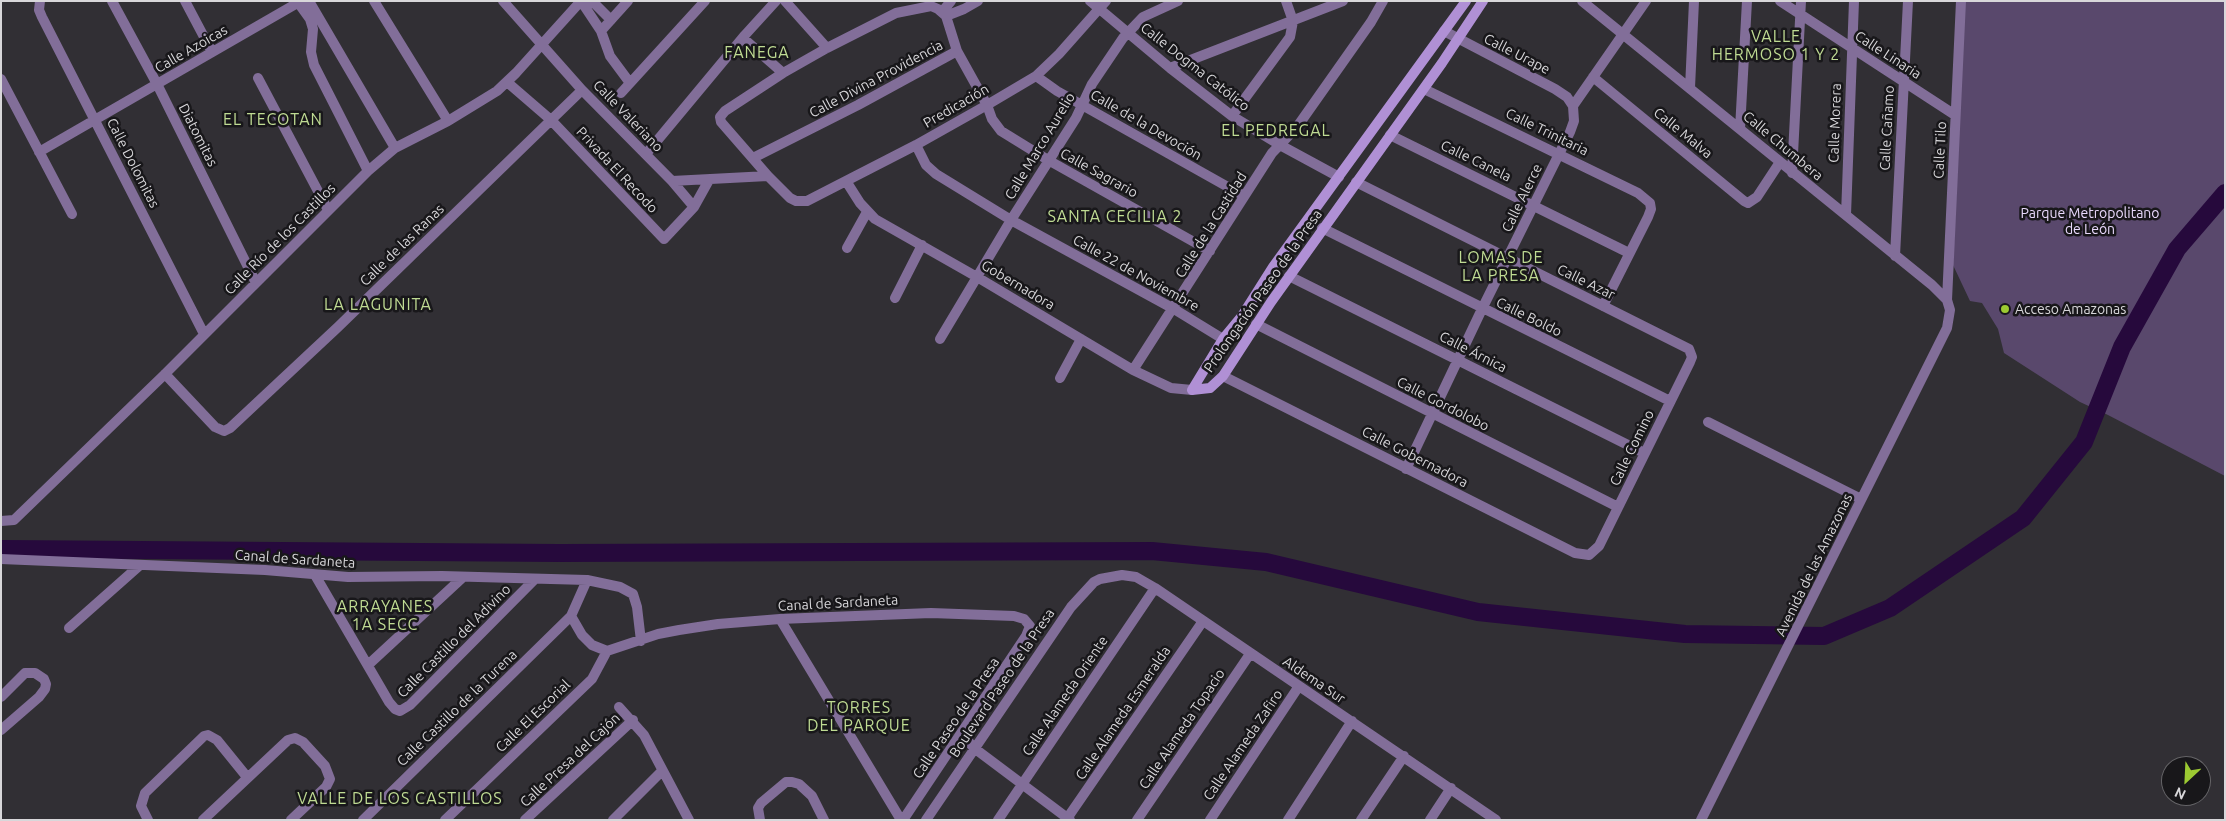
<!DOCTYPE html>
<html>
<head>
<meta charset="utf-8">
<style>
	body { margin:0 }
	#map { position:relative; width:2226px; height:821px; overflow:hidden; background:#312f34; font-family:Ubuntu,sans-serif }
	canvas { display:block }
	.frame { position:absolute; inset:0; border:2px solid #d8d7da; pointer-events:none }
	.north { position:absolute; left:2161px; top:756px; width:50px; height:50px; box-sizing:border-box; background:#18171a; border:1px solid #656467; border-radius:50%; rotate:205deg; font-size:14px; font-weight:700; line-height:20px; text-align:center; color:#d8d7da }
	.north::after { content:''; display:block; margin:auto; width:18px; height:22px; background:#9cca32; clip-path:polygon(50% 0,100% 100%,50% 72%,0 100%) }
</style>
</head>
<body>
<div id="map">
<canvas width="2226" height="821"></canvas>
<div class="frame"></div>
<div class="north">N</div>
</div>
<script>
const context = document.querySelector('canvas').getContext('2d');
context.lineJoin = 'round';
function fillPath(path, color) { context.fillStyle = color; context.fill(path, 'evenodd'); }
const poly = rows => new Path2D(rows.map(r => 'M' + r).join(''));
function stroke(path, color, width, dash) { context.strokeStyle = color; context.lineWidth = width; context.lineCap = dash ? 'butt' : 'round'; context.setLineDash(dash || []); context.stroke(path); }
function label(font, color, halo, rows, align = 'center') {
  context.font = font + ' Ubuntu,sans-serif'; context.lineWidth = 5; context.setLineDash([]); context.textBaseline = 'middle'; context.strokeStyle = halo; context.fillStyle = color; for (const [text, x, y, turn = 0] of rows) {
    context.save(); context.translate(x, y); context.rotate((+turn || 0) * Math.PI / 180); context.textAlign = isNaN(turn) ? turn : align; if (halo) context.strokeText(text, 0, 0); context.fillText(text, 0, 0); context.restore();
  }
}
fillPath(poly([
	[1965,1,2225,1,2225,476,2108,415,2080,402,2004,353,1998,329,1982,303,1970,301,1953,265]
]), '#59486c');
stroke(poly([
	[1,549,559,553,1152,551,1266,562,1478,612,1685,634,1824,636,1890,608,2023,518,2084,442,2122,347,2177,249,2225,193]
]), '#26093c', 18);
stroke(poly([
	[40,1,39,10,42,17,204,334],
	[112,1,157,84,256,283],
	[185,1,212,52],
	[297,1,310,19,313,29,311,52,314,65,368,171],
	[309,1,395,148],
	[374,1,448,121],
	[503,1,582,90,672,181,694,207],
	[592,1,611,20],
	[785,1,827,48],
	[1090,1,1170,68,1232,116,1280,145,1339,177],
	[1106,1,1059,54,1036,76,987,105,916,145,807,201,796,201,790,198,768,176,721,122,720,117,725,111,783,73,827,48,896,13,931,6,938,9,946,16,957,51,987,105,992,119,1001,131,1048,160,1210,251],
	[1582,1,1932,285,1947,300,1950,310,1947,328,1701,820],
	[1780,1,1955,115],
	[942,12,951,1],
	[946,16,964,9,978,1],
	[601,31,628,1],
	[1444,31,1555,89,1567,97,1573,106],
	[743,38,783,73],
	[1170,68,1343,1],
	[1036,76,1057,91,1244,196],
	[1593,77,1744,201,1748,203,1757,197,1780,162],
	[258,78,328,210],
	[1,79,72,214],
	[507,82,551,120,664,239,694,207,709,180],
	[1690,88,1694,1],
	[1424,89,1638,193,1650,203,1651,209,1648,217,1603,306],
	[621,93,705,1],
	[1232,116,1290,37,1293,21,1286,1],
	[1740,129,1747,1],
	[1390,135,1629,253],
	[916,145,926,165,936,174,1011,220,1174,309,1223,339],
	[39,152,301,1],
	[646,154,745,35,776,1],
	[753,158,858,105,957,51],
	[1792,173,1801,1],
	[672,181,768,176],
	[846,181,860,203,875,219,977,277,1133,370,1171,388,1192,390],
	[1846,215,1854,1],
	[1322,228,1670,401],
	[847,248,867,212],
	[1895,256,1908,1],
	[1289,276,1644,453],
	[895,298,922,245],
	[1947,300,1961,1],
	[1256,324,1618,507],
	[940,339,1011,220,1076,118,1092,84,1123,38,1143,17,1178,1],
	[1133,370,1272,153,1297,127,1371,22,1383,1],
	[165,374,215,427,224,431,230,428,338,327,582,90],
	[1223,376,1575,553,1589,555,1599,546,1690,362,1692,357,1689,349,1356,182],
	[1060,378,1081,339],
	[1708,422,1861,499],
	[1406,469,1482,309,1570,132,1574,121,1573,106,1646,1],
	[1,521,14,520,165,374,368,171,395,148,448,121,497,91,516,73,581,1,601,31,610,56,630,83],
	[1,559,265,570,348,577,442,576,587,580,620,587,633,594,637,607,641,641],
	[315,575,389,702,395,709,400,711,410,705,535,579],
	[587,580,571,616,582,635,592,645,607,651],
	[780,619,901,820],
	[69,628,139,566],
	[368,665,462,578],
	[1,697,25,673,35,673,44,679,46,684,45,689,39,697,1,730],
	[619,707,644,735,689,820],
	[962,734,974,748,1070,820],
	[148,820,141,806,145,793,204,736,208,735,217,740,247,777],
	[203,820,288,740,295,738,303,742,325,766,330,779,326,787,291,820],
	[363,820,571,616],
	[445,820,592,679,607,651,658,634,679,630,718,624,780,619,931,613,1014,616,1024,619,1030,626,1026,636,903,820],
	[525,820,633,720],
	[613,820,662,771],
	[760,820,758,808,761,803,786,782,792,782,799,784,812,796,824,820],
	[926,820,1071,607,1094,582,1100,579,1122,575,1136,577,1155,588,1496,820],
	[998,820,1155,588],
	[1066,820,1203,621],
	[1137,820,1250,654],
	[1210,820,1299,686],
	[1288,820,1352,721],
	[1361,820,1404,756],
	[1430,820,1451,788]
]), '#826e99', 10);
stroke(poly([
	[1192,390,1210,388,1223,376,1271,302,1442,63,1483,1],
	[1192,390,1223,339,1242,316,1273,267,1466,1]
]), '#b090d5', 10);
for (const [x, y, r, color] of [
	[2005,309,5,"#9cca32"]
]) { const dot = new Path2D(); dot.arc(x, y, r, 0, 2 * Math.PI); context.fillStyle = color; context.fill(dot); stroke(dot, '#18171a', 2); }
label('14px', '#d8d7da', '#18171a', [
	["Calle Azoicas",191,49,-30],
	["Calle Urape",1517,54,27],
	["Calle Linaria",1888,55,33],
	["Calle Dogma Católico",1195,67,38],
	["Calle Divina Providencia",876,79,-28],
	["Predicación",956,106,-30],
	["Calle Valeriano",628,116,46],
	["Calle Morera",1835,123,-88],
	["Calle de la Devoción",1146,125,30],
	["Calle Cañamo",1887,128,-87],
	["Calle Trinitaria",1547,132,26],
	["Calle Malva",1683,133,39],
	["Diatomitas",198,135,63],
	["Calle Marco Aurelio",1040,146,-59],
	["Calle Chumbera",1783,146,40],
	["Calle Tilo",1940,150,-87],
	["Calle Canela",1476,161,26],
	["Calle Dolomitas",133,163,63],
	["Privada El Recodo",617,170,47],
	["Calle Sagrario",1099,173,29],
	["Calle Alerce",1522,198,-64],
	["Calle de la Castidad",1211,225,-58],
	["Calle Río de los Castillos",280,239,-45],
	["Calle de las Ranas",402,245,-44],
	["Calle 22 de Noviembre",1136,273,29],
	["Calle Azar",1586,282,26],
	["Gobernadora",1018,285,31],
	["Prolongación Paseo de la Presa",1263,291,-55],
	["Calle Boldo",1529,317,26],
	["Calle Árnica",1473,352,27],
	["Calle Gordolobo",1443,404,27],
	["Calle Comino",1632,448,-64],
	["Calle Gobernadora",1415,457,27],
	["Canal de Sardaneta",295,559,4],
	["Avenida de las Amazonas",1814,565,-64],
	["Canal de Sardaneta",838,603,-3],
	["Calle Castillo del Adivino",454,641,-45],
	["Aldema Sur",1314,680,34],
	["Boulevard Paseo de la Presa",1002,683,-56],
	["Calle Alameda Oriente",1065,696,-56],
	["Calle Castillo de la Turena",457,708,-44],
	["Calle Alameda Esmeralda",1123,713,-56],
	["Calle El Escorial",533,716,-44],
	["Calle Paseo de la Presa",956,718,-56],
	["Calle Alameda Topacio",1182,729,-56],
	["Calle Alameda Zafiro",1243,745,-56],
	["Calle Presa del Cajón",570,760,-43]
]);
label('14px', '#e9d9fc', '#18171a', [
	["Parque Metropolitano",2090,213],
	["de León",2090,229]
]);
label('14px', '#d8d7da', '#18171a', [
	["Acceso Amazonas",2015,309]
], 'left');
context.letterSpacing = '1px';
label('16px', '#bfdb93', '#18171a', [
	["VALLE",1776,37],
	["HERMOSO 1 Y 2",1776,55],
	["FANEGA",757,53],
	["EL TECOTAN",273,120],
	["EL PEDREGAL",1276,131],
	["SANTA CECILIA 2",1115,217],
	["LOMAS DE",1501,258],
	["LA PRESA",1501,276],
	["LA LAGUNITA",378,305],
	["ARRAYANES",385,607],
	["1A SECC",385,625],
	["TORRES",859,708],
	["DEL PARQUE",859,726],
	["VALLE DE LOS CASTILLOS",400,799]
]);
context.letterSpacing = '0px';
</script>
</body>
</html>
